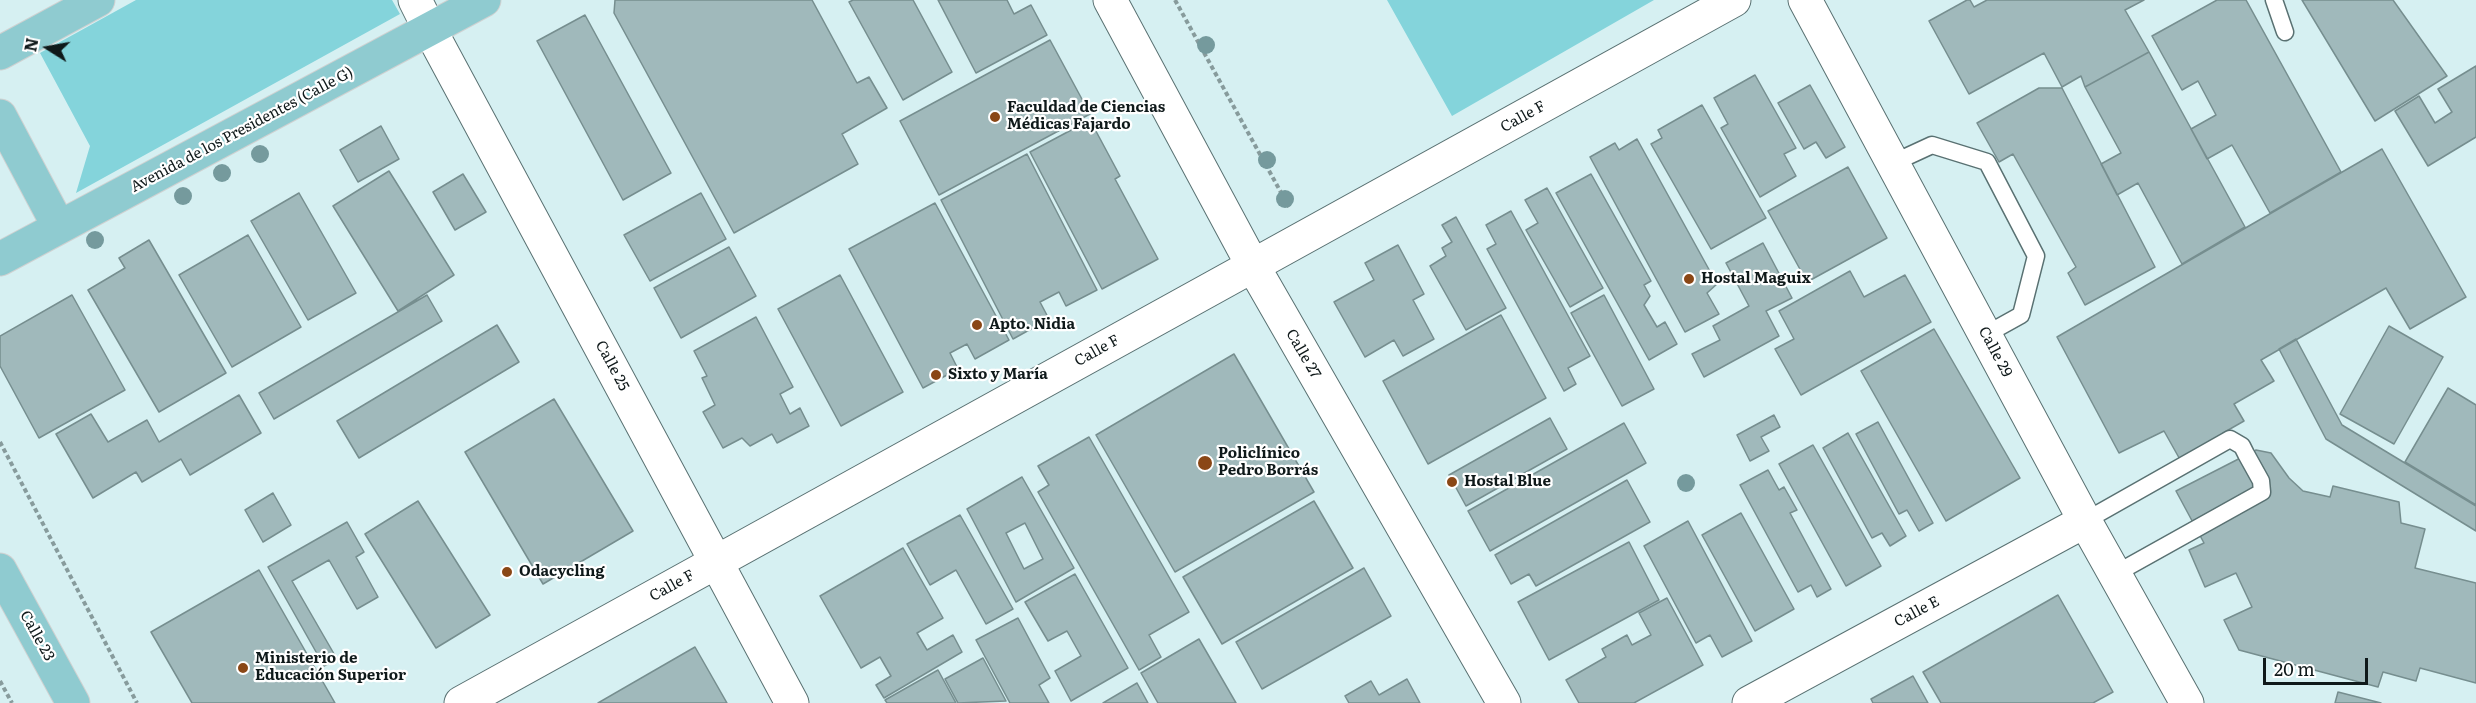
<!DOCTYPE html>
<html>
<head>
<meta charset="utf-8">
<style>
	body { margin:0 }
	#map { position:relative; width:2476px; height:703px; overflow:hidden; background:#d6f0f2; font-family:Literata,serif }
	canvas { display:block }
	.north { position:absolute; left:18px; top:18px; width:60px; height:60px; -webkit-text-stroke:4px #fff; paint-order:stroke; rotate:281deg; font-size:16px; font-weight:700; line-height:24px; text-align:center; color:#0f191a }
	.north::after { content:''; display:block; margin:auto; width:21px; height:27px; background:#0f191a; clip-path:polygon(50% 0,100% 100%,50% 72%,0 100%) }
	.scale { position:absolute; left:2263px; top:658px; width:105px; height:27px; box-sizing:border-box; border:3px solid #0f191a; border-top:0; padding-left:8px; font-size:18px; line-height:21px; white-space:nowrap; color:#0f191a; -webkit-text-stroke:4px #fff; paint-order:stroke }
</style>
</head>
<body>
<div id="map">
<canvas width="2476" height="703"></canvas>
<div class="north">N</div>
<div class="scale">20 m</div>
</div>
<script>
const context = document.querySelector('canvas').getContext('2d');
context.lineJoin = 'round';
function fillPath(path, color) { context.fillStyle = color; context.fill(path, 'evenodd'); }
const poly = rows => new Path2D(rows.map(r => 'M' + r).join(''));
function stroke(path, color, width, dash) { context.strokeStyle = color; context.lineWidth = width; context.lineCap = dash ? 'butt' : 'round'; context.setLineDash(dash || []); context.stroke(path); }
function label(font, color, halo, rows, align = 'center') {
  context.font = font + ' Literata,serif'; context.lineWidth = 4.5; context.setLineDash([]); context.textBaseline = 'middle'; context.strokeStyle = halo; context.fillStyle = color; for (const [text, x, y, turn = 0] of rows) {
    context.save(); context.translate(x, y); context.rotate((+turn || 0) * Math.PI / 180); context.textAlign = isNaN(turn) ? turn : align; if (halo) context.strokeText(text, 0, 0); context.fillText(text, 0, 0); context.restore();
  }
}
fillPath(poly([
	[136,0,392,0,400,14,76,193,90,146,40,53],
	[1387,0,1654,0,1452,116]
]), '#84d4db');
const building = poly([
	[615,0,812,0,857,83,869,77,887,108,842,134,858,164,734,233,614,13,615,0],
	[853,0,913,0,952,72,903,100,849,2,853,0],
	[938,0,1007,0,1014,14,1031,5,1047,35,976,73,938,0],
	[1967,0,1970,0,1974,7,1987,0,2144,0,2125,10,2149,52,2085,87,2081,76,2062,87,2044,53,1969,94,1929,21,1967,0],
	[2217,0,2246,0,2341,172,2270,213,2232,145,2207,159,2191,129,2216,115,2198,81,2182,90,2152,36,2217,0],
	[2302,0,2393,0,2447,76,2375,121,2302,0],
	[585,15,671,173,623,200,537,41,585,15],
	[1050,40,1090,114,939,195,900,121,1050,40],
	[2149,52,2245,227,2182,264,2138,183,2117,195,2101,164,2121,153,2085,87,2149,52],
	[2476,66,2476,137,2428,166,2395,111,2419,96,2435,123,2452,112,2438,89,2476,66],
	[1755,75,1796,148,1784,154,1796,176,1760,197,1721,128,1728,124,1714,98,1755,75],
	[1810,85,1845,147,1826,158,1816,142,1804,149,1778,103,1810,85],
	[2039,88,2062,88,2155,267,2085,305,2068,273,2076,267,2013,154,1999,162,1977,123,2039,88],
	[1702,105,1766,218,1711,249,1651,144,1662,138,1658,130,1702,105],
	[1090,120,1120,176,1115,179,1158,259,1102,289,1030,152,1090,120],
	[381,126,399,159,358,182,340,150,381,126],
	[1637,139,1717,284,1707,293,1719,314,1685,332,1590,157,1615,143,1619,150,1637,139],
	[2382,149,2466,297,2410,329,2386,288,2261,360,2274,381,2234,404,2244,421,2223,433,2230,447,2187,472,2164,431,2119,453,2057,337,2382,149],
	[1027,154,1097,290,1066,306,1059,292,1040,302,1049,319,1013,339,941,200,1027,154],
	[1848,167,1887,238,1807,282,1768,211,1848,167],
	[389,171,454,275,398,311,333,206,389,171],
	[463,174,486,212,455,230,433,192,463,174],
	[1591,174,1651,281,1644,285,1650,296,1644,305,1657,327,1665,322,1677,344,1649,360,1556,193,1591,174],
	[1547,188,1603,288,1570,307,1526,230,1538,223,1525,200,1547,188],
	[299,193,356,293,308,320,251,221,299,193],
	[701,193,726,239,650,281,624,235,701,193],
	[935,203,1009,340,975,359,967,344,950,353,958,369,923,388,849,249,935,203],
	[1511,211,1590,356,1568,368,1576,384,1564,391,1487,249,1496,244,1486,225,1511,211],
	[1456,217,1506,308,1466,330,1430,266,1446,256,1442,248,1452,242,1442,225,1456,217],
	[248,235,301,327,232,367,179,275,248,235],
	[149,240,226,373,159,412,88,290,125,268,119,258,149,240],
	[1763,243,1792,298,1766,311,1779,336,1704,377,1692,354,1720,340,1713,326,1749,306,1726,263,1763,243],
	[1398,245,1424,294,1413,300,1434,339,1403,356,1394,340,1365,357,1334,302,1374,280,1365,263,1398,245],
	[729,247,756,296,681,338,654,288,729,247],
	[1850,271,1864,297,1905,275,1931,322,1801,395,1775,349,1794,339,1779,311,1850,271],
	[840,275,903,392,841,426,778,309,840,275],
	[72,295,125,390,39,438,0,366,0,336,72,295],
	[427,295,442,321,274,419,259,393,427,295],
	[1604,295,1654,389,1622,406,1571,313,1604,295],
	[1501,315,1546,398,1428,464,1383,381,1501,315],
	[756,317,793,387,780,394,790,414,800,408,809,426,777,443,772,434,750,446,742,438,723,448,703,412,715,405,702,378,707,376,694,351,756,317],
	[497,325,519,362,359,458,337,421,497,325],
	[2389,326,2443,357,2394,444,2340,414,2389,326],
	[1934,329,2020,478,1946,521,1861,371,1934,329],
	[2296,339,2342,425,2476,506,2476,531,2326,439,2279,349,2296,339],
	[1234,354,1314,492,1175,572,1096,435,1234,354],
	[2448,388,2476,405,2476,505,2405,462,2448,388],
	[239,395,261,433,190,475,181,459,142,482,136,472,93,498,56,434,91,414,108,442,147,420,159,442,239,395],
	[554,399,633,531,543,584,465,452,554,399],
	[1774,415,1780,427,1761,437,1769,451,1750,461,1737,435,1774,415],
	[1550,418,1567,449,1466,506,1449,475,1550,418],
	[1878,422,1933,523,1919,531,1907,510,1899,514,1856,434,1878,422],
	[1624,423,1646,463,1490,551,1468,511,1624,423],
	[1848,433,1906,536,1890,546,1882,533,1872,538,1823,448,1848,433],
	[1089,437,1189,612,1149,635,1161,657,1139,670,1038,492,1049,485,1038,466,1089,437],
	[1813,445,1881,566,1846,586,1779,464,1813,445],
	[2256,450,2271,453,2289,478,2303,491,2330,497,2333,486,2399,502,2401,523,2425,529,2415,568,2476,583,2476,683,2420,668,2416,681,2383,672,2378,687,2239,650,2224,620,2252,607,2236,573,2205,587,2189,550,2204,543,2176,491,2256,450],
	[1768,470,1779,490,1784,487,1797,510,1790,513,1831,589,1817,597,1811,585,1798,592,1740,485,1768,470],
	[1022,477,1074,568,1016,602,967,509,1022,477],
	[1025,523,1043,559,1024,569,1006,533,1025,523],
	[1627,480,1650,522,1536,586,1529,574,1511,584,1495,555,1627,480],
	[273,493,291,525,263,542,245,510,273,493],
	[418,501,490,615,436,648,365,534,418,501],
	[1314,501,1353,568,1222,644,1183,577,1314,501],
	[1741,513,1794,609,1755,631,1702,535,1741,513],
	[960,515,1013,609,986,624,956,570,930,585,907,544,960,515],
	[1688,521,1752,641,1722,657,1710,635,1696,643,1644,546,1688,521],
	[347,522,364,552,356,557,378,597,357,609,329,560,292,581,337,659,324,666,268,567,347,522],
	[1629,542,1659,600,1549,660,1518,602,1629,542],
	[903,548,943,618,917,633,927,650,953,635,962,652,884,698,876,685,891,676,880,657,861,668,820,596,903,548],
	[1364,568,1391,616,1262,689,1236,642,1364,568],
	[259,570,335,703,192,703,151,632,259,570],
	[1075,574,1128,668,1071,701,1055,671,1081,656,1067,631,1048,641,1025,602,1075,574],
	[2058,595,2113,692,2093,703,1941,703,1923,672,2058,595],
	[1667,598,1703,665,1634,703,1579,703,1566,680,1606,657,1602,649,1627,635,1632,645,1651,635,1639,613,1667,598],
	[1018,618,1050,678,1039,685,1049,703,1010,703,976,640,1018,618],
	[1199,639,1236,703,1158,703,1141,673,1199,639],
	[695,647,727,703,598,703,695,647],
	[983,658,1006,701,958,703,945,679,983,658],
	[938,670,956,703,887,703,885,700,938,670],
	[1913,676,1928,703,1873,703,1871,699,1913,676],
	[1407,679,1420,703,1349,703,1345,696,1371,681,1379,695,1407,679],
	[1137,683,1148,703,1103,703,1137,683],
	[2338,692,2381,703,2335,703,2338,692]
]);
fillPath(building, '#a0b9bb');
stroke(building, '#768e8f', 1.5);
const lane = poly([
	[2274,0,2285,32],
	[1893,163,1932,145,1987,162,2036,256,2021,315,1985,335],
	[2085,521,2230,439,2242,446,2246,454,2261,481,2262,492,2115,574]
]);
const street = poly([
	[1110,0,1253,266,1504,703],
	[430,30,792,703],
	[461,703,1734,0],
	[1749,703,2085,521]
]);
const secondary = poly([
	[415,0,430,30],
	[1805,0,2085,521,2187,703]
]);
const primary = poly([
	[0,53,98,0],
	[0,116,59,227],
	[0,259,484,0],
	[0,570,73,703]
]);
stroke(lane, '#597172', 19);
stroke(street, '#597172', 35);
stroke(secondary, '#597172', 35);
stroke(primary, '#cfd1d1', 35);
stroke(poly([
	[1175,0,1289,207],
	[0,442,137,703],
	[0,681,12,703]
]), '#879b9c', 4, [4.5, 3]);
stroke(lane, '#fff', 16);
stroke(street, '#fff', 33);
stroke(secondary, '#fff', 33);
stroke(primary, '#8fcbd0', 33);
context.fillStyle = '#759a9d';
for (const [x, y] of [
	[1206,45],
	[260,154],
	[1267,160],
	[222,173],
	[183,196],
	[1285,199],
	[95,240],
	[1686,483]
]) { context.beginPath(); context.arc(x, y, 9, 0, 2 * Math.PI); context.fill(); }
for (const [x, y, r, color] of [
	[995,117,6,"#8a4716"],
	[1689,279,6,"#8a4716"],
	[977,325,6,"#8a4716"],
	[936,375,6,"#8a4716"],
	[1205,463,8,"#8a4716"],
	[1452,482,6,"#8a4716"],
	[507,572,6,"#8a4716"],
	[243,668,6,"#8a4716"]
]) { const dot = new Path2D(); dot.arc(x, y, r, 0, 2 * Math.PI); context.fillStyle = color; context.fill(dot); stroke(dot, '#fff', 2); }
label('bold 15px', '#0f191a', '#fff', [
	["Faculdad de Ciencias",1007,108],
	["Médicas Fajardo",1007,125],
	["Hostal Maguix",1701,279],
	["Apto. Nidia",989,325],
	["Sixto y María",948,375],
	["Policlínico",1218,454],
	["Pedro Borrás",1218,471],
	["Hostal Blue",1464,482],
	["Odacycling",519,572],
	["Ministerio de",255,659],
	["Educación Superior",255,676]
], 'left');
label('15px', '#0f191a', '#fff', [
	["Calle F",1523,117,-29],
	["Avenida de los Presidentes (Calle G)",242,130,-28],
	["Calle F",1097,351,-29],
	["Calle 29",1995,352,62],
	["Calle 27",1303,354,60],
	["Calle 25",612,366,62],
	["Calle F",672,586,-29],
	["Calle E",1917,612,-28],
	["Calle 23",37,636,61]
]);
</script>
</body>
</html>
